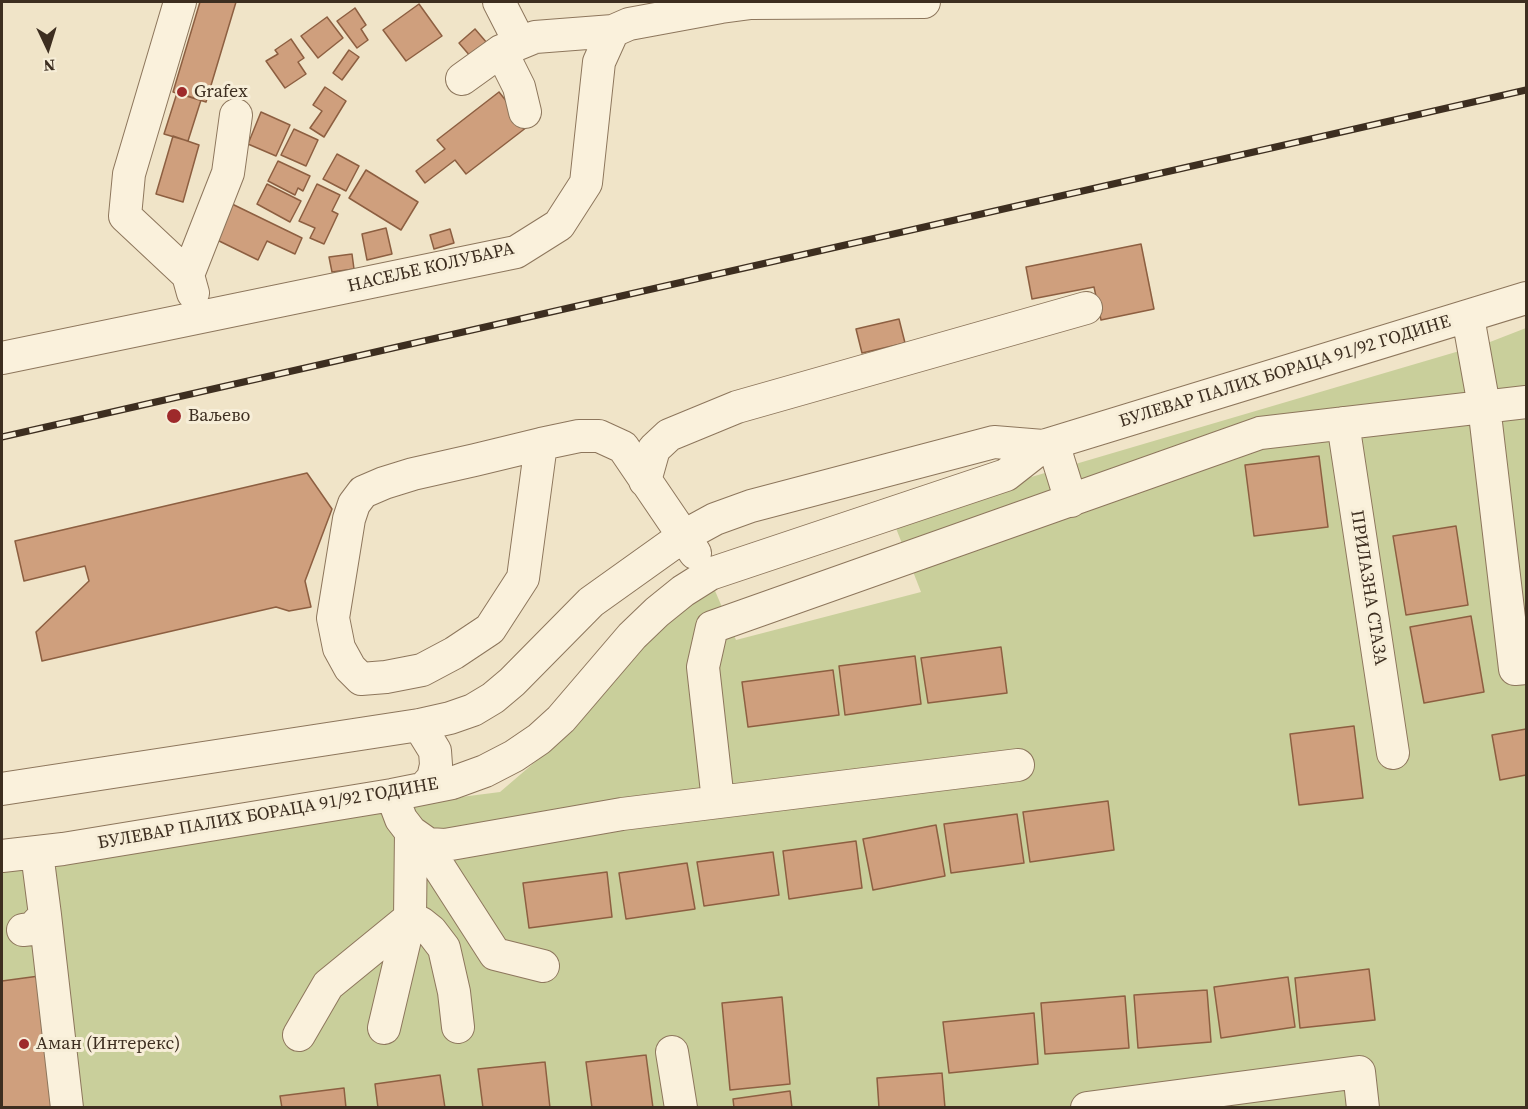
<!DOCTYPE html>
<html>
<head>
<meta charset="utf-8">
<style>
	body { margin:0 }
	#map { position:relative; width:1528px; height:1109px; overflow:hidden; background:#f0e4c8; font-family:"Source Serif 4",serif }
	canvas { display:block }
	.frame { position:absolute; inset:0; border:3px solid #3d2e20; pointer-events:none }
	.north { position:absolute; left:18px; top:18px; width:60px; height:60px; -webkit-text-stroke:4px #f7eed8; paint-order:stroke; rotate:176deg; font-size:16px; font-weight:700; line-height:24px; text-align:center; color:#3d2e20 }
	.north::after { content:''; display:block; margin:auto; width:21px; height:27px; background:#3d2e20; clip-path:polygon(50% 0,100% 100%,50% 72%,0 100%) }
</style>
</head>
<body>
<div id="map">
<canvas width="1528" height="1109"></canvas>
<div class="frame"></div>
<div class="north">N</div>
</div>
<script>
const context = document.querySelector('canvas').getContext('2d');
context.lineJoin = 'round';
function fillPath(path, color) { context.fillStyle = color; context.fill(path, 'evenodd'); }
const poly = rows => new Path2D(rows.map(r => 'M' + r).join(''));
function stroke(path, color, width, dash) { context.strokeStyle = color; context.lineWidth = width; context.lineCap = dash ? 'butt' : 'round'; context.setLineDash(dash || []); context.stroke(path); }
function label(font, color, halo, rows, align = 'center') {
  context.font = font + ' "Source Serif 4",serif'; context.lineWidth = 6; context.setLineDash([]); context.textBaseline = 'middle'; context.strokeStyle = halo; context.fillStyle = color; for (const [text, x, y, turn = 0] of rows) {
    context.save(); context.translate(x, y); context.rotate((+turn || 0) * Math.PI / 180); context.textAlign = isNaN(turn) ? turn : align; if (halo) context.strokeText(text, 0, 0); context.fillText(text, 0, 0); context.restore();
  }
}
fillPath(poly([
	[1526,328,1526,1107,2,1107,2,856,500,792,570,732,593,689,612,662,713,586,736,640,921,592,892,518,1490,342]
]), '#c9cf9b');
const building = poly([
	[200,2,236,2,206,102,173,92,200,2],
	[419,4,442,36,406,61,383,30,419,4],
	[355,8,366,25,361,29,368,40,357,48,337,21,355,8],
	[327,17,343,38,318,58,301,36,327,17],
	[475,29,487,43,471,57,459,43,475,29],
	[291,39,304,58,298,62,306,74,285,88,266,61,278,54,275,50,291,39],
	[349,50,359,57,342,80,333,73,349,50],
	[325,87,346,101,324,137,310,128,322,111,313,105,325,87],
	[499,92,527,127,466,174,455,160,425,183,416,171,445,149,437,140,499,92],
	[177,93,201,100,188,141,164,134,177,93],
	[261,112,290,125,276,156,248,144,261,112],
	[294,129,318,140,306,166,281,155,294,129],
	[173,136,199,145,183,202,156,194,173,136],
	[337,154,359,166,346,191,323,179,337,154],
	[278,161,310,176,303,191,298,188,295,195,268,181,278,161],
	[366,170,418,202,401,230,349,198,366,170],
	[267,184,301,201,290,222,257,204,267,184],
	[317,184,340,195,332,211,338,214,324,244,310,238,315,228,299,221,317,184],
	[230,203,302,238,295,254,267,241,258,260,213,238,230,203],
	[386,228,392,254,367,260,362,234,386,228],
	[450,229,454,243,434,249,430,235,450,229],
	[1141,244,1154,309,1101,320,1094,287,1032,299,1026,267,1141,244],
	[352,254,354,269,332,272,329,257,352,254],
	[899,319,905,343,862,353,856,329,899,319],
	[1319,456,1328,527,1254,536,1245,465,1319,456],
	[307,473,332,509,305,581,311,607,289,611,276,607,42,661,36,632,89,581,85,566,24,581,15,541,307,473],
	[1456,526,1468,605,1406,615,1393,536,1456,526],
	[1471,616,1484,692,1424,703,1410,627,1471,616],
	[1001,647,1007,693,928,703,921,658,1001,647],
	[915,656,921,704,845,715,839,666,915,656],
	[833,670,839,715,748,727,742,682,833,670],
	[1354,726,1363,798,1299,805,1290,734,1354,726],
	[1526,729,1526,775,1500,780,1492,735,1526,729],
	[1108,801,1114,850,1030,862,1023,812,1108,801],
	[1017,814,1024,863,951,873,944,824,1017,814],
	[936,825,945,876,873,890,863,839,936,825],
	[856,841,862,888,789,899,783,851,856,841],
	[773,852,779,895,704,906,697,862,773,852],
	[687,863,695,909,626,919,619,873,687,863],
	[607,872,612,917,529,928,523,883,607,872],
	[1369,969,1375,1020,1300,1028,1295,978,1369,969],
	[39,976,54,1108,2,1108,2,981,39,976],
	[1288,977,1295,1027,1221,1038,1214,987,1288,977],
	[1207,990,1211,1042,1138,1048,1134,995,1207,990],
	[1125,996,1129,1048,1045,1054,1041,1003,1125,996],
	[782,997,790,1084,730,1090,722,1003,782,997],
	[1034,1013,1038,1064,949,1073,943,1022,1034,1013],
	[646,1055,653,1108,592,1108,586,1062,646,1055],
	[545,1062,550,1108,483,1108,478,1069,545,1062],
	[942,1073,945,1108,879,1108,877,1078,942,1073],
	[440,1075,445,1108,378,1108,375,1084,440,1075],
	[344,1088,346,1108,282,1108,280,1096,344,1088],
	[790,1091,792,1108,734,1108,733,1099,790,1091]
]);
fillPath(building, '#cf9f7d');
stroke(building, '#8d5f41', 1.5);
const minor = poly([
	[180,2,129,174,125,216,188,275],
	[499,2,520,43],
	[501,51,519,87,525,112],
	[462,79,501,51,535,37,613,31],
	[193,293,188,275,228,173,236,115],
	[1468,317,1484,406,1515,669,1526,668],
	[2,358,516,252,559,225,586,183,599,62,613,31,629,24,721,7,751,3,924,2],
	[1343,423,1393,753],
	[1053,443,1071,501],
	[541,444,523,578,490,629,454,653,422,670,386,677,361,679,350,668,339,648,333,618,349,519,354,504,363,492,384,483,413,474,475,460,541,444,579,436,599,436,623,447,695,553],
	[645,481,654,449,669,435,737,407,1086,308],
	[419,725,435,751,436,765,433,778,424,788],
	[2,789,419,725,450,718,473,710,493,698,512,682,591,602,682,537,715,519,751,506,994,442,1043,446],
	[392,795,401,819,411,832,428,844,445,845,622,814,1018,765],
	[718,801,703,667,712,627,1260,433,1526,402],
	[428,844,439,867,495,954,543,966],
	[2,856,63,849,392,795,452,783,485,771,514,756,539,739,561,719,632,636,657,612,683,591,710,574,1006,475,1043,446,1526,298],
	[45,915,67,1108],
	[410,918,421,923,431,931,444,948,454,992,458,1027],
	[23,930,32,929,45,915,37,853],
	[384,1028,410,918,411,832],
	[299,1035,328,985,410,918],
	[672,1052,681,1108],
	[1087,1108,1359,1072,1363,1108]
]);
stroke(minor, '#8d765c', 34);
stroke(minor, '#faf1dc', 32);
const rail = poly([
	[2,437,1526,90]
]);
stroke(rail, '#3d2e20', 7);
stroke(rail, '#f7eed8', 4.5, [14]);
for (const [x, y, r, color] of [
	[182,92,6,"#9e2a2b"],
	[174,416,8,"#9e2a2b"],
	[24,1044,6,"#9e2a2b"]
]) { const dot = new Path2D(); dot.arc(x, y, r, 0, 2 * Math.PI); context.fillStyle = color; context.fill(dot); stroke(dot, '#f7eed8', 2); }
label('18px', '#3d2e20', '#f7eed8', [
	["Grafex",194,92],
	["Ваљево",188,416],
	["Аман (Интерекс)",36,1044]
], 'left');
label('18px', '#3d2e20', '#f7eed8', [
	["НАСЕЉЕ КОЛУБАРА",431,268,-13],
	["БУЛЕВАР ПАЛИХ БОРАЦА 91/92 ГОДИНЕ",1285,372,-17],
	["ПРИЛАЗНА СТАЗА",1368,588,81],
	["БУЛЕВАР ПАЛИХ БОРАЦА 91/92 ГОДИНЕ",268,814,-10]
]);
</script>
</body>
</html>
